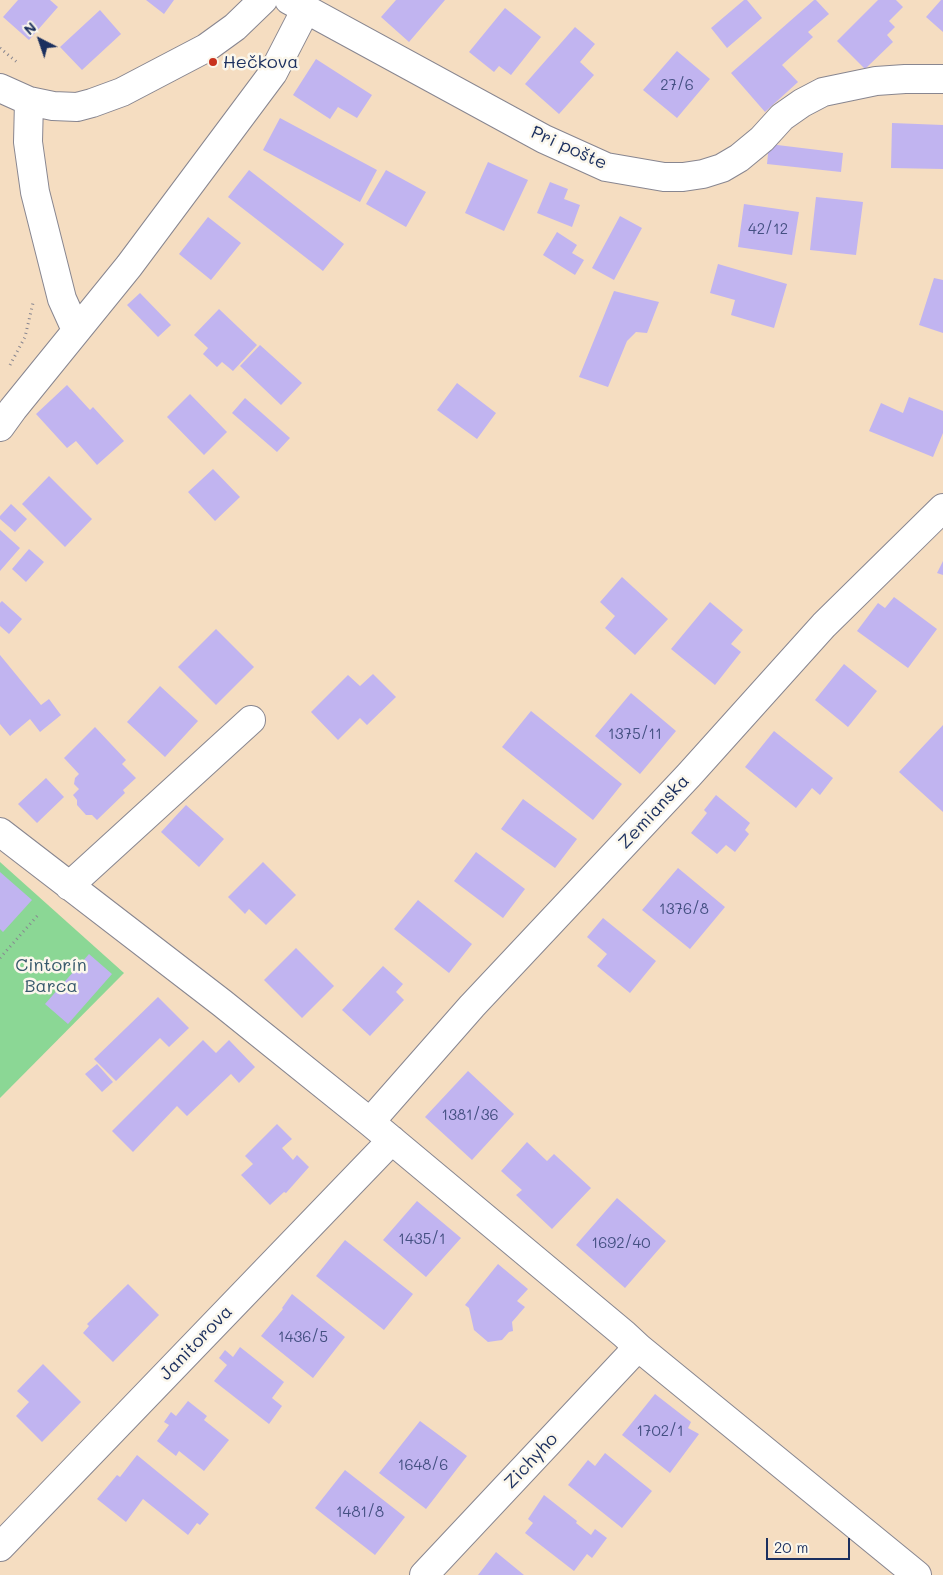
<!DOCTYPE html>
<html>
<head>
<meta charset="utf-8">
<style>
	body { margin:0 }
	#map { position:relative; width:943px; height:1575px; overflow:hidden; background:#f5ddc1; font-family:Mali,sans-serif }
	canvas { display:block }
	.north { position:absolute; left:15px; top:15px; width:50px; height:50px; -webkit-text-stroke:4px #fbf7ec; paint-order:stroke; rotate:319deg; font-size:14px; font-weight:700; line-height:20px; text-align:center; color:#1b2f5e }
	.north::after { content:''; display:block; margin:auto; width:18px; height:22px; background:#1b2f5e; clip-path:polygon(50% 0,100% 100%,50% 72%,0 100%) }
	.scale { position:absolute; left:766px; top:1538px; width:84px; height:22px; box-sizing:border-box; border:2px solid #1b2f5e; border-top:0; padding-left:6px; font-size:15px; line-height:18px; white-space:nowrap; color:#1b2f5e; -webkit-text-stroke:4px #fbf7ec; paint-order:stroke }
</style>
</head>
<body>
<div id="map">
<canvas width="943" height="1575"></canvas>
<div class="north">N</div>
<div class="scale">20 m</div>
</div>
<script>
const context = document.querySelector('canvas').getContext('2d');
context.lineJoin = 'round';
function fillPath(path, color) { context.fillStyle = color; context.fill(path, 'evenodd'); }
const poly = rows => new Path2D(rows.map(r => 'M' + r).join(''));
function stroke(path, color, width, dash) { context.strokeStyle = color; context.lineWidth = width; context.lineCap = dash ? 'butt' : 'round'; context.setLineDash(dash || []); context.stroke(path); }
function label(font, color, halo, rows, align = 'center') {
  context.font = font + ' Mali,sans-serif'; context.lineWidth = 5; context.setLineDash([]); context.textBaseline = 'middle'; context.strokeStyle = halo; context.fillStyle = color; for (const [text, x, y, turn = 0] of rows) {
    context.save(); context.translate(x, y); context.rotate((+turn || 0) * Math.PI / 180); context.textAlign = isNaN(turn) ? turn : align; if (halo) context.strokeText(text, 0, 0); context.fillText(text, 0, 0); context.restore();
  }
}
fillPath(poly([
	[0,862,124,973,0,1098]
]), '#8bd795');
fillPath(poly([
	[18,0,50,0,58,7,29,40,3,17],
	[146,0,174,0,164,14],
	[396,0,445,0,409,42,381,17],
	[744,0,747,0,762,18,727,48,711,28],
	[814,0,816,0,829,14,808,32,813,37,782,65,798,82,765,112,731,73],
	[878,0,896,0,903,7,889,21,895,27,887,35,893,42,865,69,837,41],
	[941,0,943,0,943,32,926,17],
	[505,8,541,37,511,75,499,66,494,72,469,52],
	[100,10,121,34,82,70,60,47],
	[575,27,595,44,580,62,594,75,559,114,525,84],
	[677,51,710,79,677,118,643,90],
	[316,59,372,95,357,118,338,107,330,119,293,95],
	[280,118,377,170,360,202,263,150],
	[892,123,943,125,943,169,891,168],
	[769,144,843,153,841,172,767,164],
	[488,162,528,180,504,231,465,213],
	[249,170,344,244,323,271,228,197],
	[386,170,426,192,406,227,366,204],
	[550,182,568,189,564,199,580,205,572,227,537,213],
	[816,197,863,202,856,255,810,250],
	[744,204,799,212,792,255,738,247],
	[620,216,642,228,614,280,592,268],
	[208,217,241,243,211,280,179,254],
	[557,232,577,245,572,253,584,260,575,275,543,255],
	[718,264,787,284,774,328,731,315,735,300,710,293],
	[934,278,943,280,943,333,919,325],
	[614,291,659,302,647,333,636,332,627,341,608,387,579,377],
	[140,293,171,325,158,337,127,305],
	[219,309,257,345,233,371,222,362,217,367,203,354,208,348,194,335],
	[260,345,302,383,281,405,240,366],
	[457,383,496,413,477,439,437,410],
	[67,385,90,410,93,407,124,441,97,465,76,441,67,448,36,414],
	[190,394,227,432,204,455,167,417],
	[909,397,943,411,943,433,933,457,869,431,881,403,903,413],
	[245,398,290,438,277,452,232,413],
	[213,469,240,497,215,521,188,492],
	[49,476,92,519,65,547,22,504],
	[11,504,27,519,15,532,0,519,0,516],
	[0,530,20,548,0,571],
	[29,549,44,562,26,582,12,569],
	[943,561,943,575,937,573],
	[622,577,668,619,635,655,605,628,615,616,600,602],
	[894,597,937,629,908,668,857,631,878,603,885,608],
	[2,601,22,619,9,634,0,626,0,603],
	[710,602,743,630,731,644,741,652,715,685,671,649],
	[216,629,254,667,216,705,178,667],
	[0,655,41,705,49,699,61,715,40,732,30,719,10,736,0,724],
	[844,664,877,691,848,727,815,700],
	[373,674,396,697,367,725,360,718,338,740,311,712,348,675,360,686],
	[160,686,198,721,165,757,127,722],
	[631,693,676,731,640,774,595,736],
	[531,711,622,784,593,820,502,747],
	[943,725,943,812,899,772],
	[95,727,126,760,122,764,136,778,123,790,125,793,97,820,92,815,86,815,77,805,77,800,73,795,79,789,74,784,75,778,79,774,64,758],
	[774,731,833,778,820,795,812,788,796,808,745,767],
	[46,778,64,797,37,823,18,804],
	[716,795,750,823,745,830,749,834,735,852,726,845,717,854,691,833,707,813,704,810],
	[523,799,577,839,555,868,501,829],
	[186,805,224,839,199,867,161,832],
	[476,852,525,889,503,918,454,881],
	[263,862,296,895,266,925,249,909,245,914,228,897],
	[678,868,725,907,690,949,642,910],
	[0,872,32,900,3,932,0,929],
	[418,900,472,944,449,973,394,929],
	[603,918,656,961,630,993,597,966,607,954,587,937],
	[296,948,334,986,302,1018,264,980],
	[89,954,112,974,68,1024,45,1004],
	[383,966,403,984,396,992,404,1000,370,1036,342,1010],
	[158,997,189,1028,169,1047,160,1038,116,1081,94,1059],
	[203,1040,216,1053,229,1040,255,1067,239,1083,231,1074,187,1116,177,1106,133,1152,112,1131],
	[97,1064,113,1082,102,1092,85,1074],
	[468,1071,514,1114,472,1160,425,1117],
	[277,1124,292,1139,282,1148,293,1160,297,1155,309,1167,286,1193,284,1192,270,1205,241,1175,253,1164,245,1156],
	[527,1142,547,1161,554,1154,591,1188,552,1229,516,1195,522,1190,501,1171],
	[617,1198,666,1241,625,1288,576,1245],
	[417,1201,461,1238,426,1277,383,1240],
	[345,1240,413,1294,384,1330,316,1276],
	[498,1264,528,1289,517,1301,525,1307,512,1322,513,1331,509,1332,502,1340,488,1342,474,1330,469,1308,465,1305],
	[128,1284,159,1315,113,1362,83,1333,89,1326,87,1324],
	[292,1294,345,1337,313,1378,261,1336,283,1309,282,1308],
	[240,1347,284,1382,272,1398,282,1406,269,1424,214,1381,227,1365,219,1358,225,1350,233,1357],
	[43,1364,81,1402,42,1442,16,1416,29,1402,17,1391],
	[655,1394,691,1422,688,1428,699,1434,670,1473,622,1435],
	[188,1401,207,1416,204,1420,229,1440,204,1471,179,1451,176,1456,157,1441,169,1425,164,1422,171,1412,176,1416],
	[420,1421,467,1456,426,1509,379,1473],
	[605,1453,652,1491,622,1528,568,1485,588,1460,595,1466],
	[137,1455,209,1514,200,1525,197,1523,188,1535,143,1499,126,1522,97,1499,117,1475,120,1477],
	[345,1470,405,1517,375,1555,315,1508],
	[544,1495,577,1521,576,1523,591,1535,595,1529,607,1538,592,1558,587,1554,574,1571,525,1533,533,1523,528,1519],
	[496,1552,524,1575,478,1575]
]), '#c1b4f0');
const minor = poly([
	[289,0,544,139,606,167,664,177,683,177,703,174,722,168,739,158,762,139,782,117,802,103,823,92,876,81,905,79,943,79],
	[0,88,29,101,53,106,77,107,92,103,122,92,206,48,235,27,263,0],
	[29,101,28,142,35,192,62,299,76,330],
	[0,427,13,409,129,266,273,73,306,9],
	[0,832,222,1003,370,1122,624,1334,638,1347,917,1575],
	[69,886,251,720],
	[370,1122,472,1006,689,775,824,625,943,508],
	[0,1547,392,1140],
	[424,1575,638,1347]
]);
stroke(minor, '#888690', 30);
stroke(poly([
	[0,48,18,63],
	[10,365,25,337,33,303],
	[0,958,39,914]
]), '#888690', 3, [1, 4]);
stroke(minor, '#fff', 28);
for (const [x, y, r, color] of [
	[213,62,5,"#c8321e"]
]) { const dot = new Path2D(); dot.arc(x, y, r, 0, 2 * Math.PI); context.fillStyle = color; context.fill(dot); stroke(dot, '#fbf7ec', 2); }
label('15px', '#445082', null, [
	["27/6",677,85],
	["42/12",768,229],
	["1375/11",635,734],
	["1376/8",684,909],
	["1381/36",470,1115],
	["1435/1",422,1239],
	["1692/40",621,1243],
	["1436/5",303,1337],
	["1702/1",660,1431],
	["1648/6",423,1465],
	["1481/8",360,1512]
]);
label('18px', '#1b2f5e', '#fbf7ec', [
	["Hečkova",223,62]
], 'left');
label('18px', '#1b2f5e', '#fbf7ec', [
	["Pri pošte",569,148,24],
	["Zemianska",654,812,-47],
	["Janitorova",196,1343,-46],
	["Zichyho",531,1461,-47]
]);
label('18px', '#37596c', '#fbf7ec', [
	["Cintorín",51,965],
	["Barca",51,986]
]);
</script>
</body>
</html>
